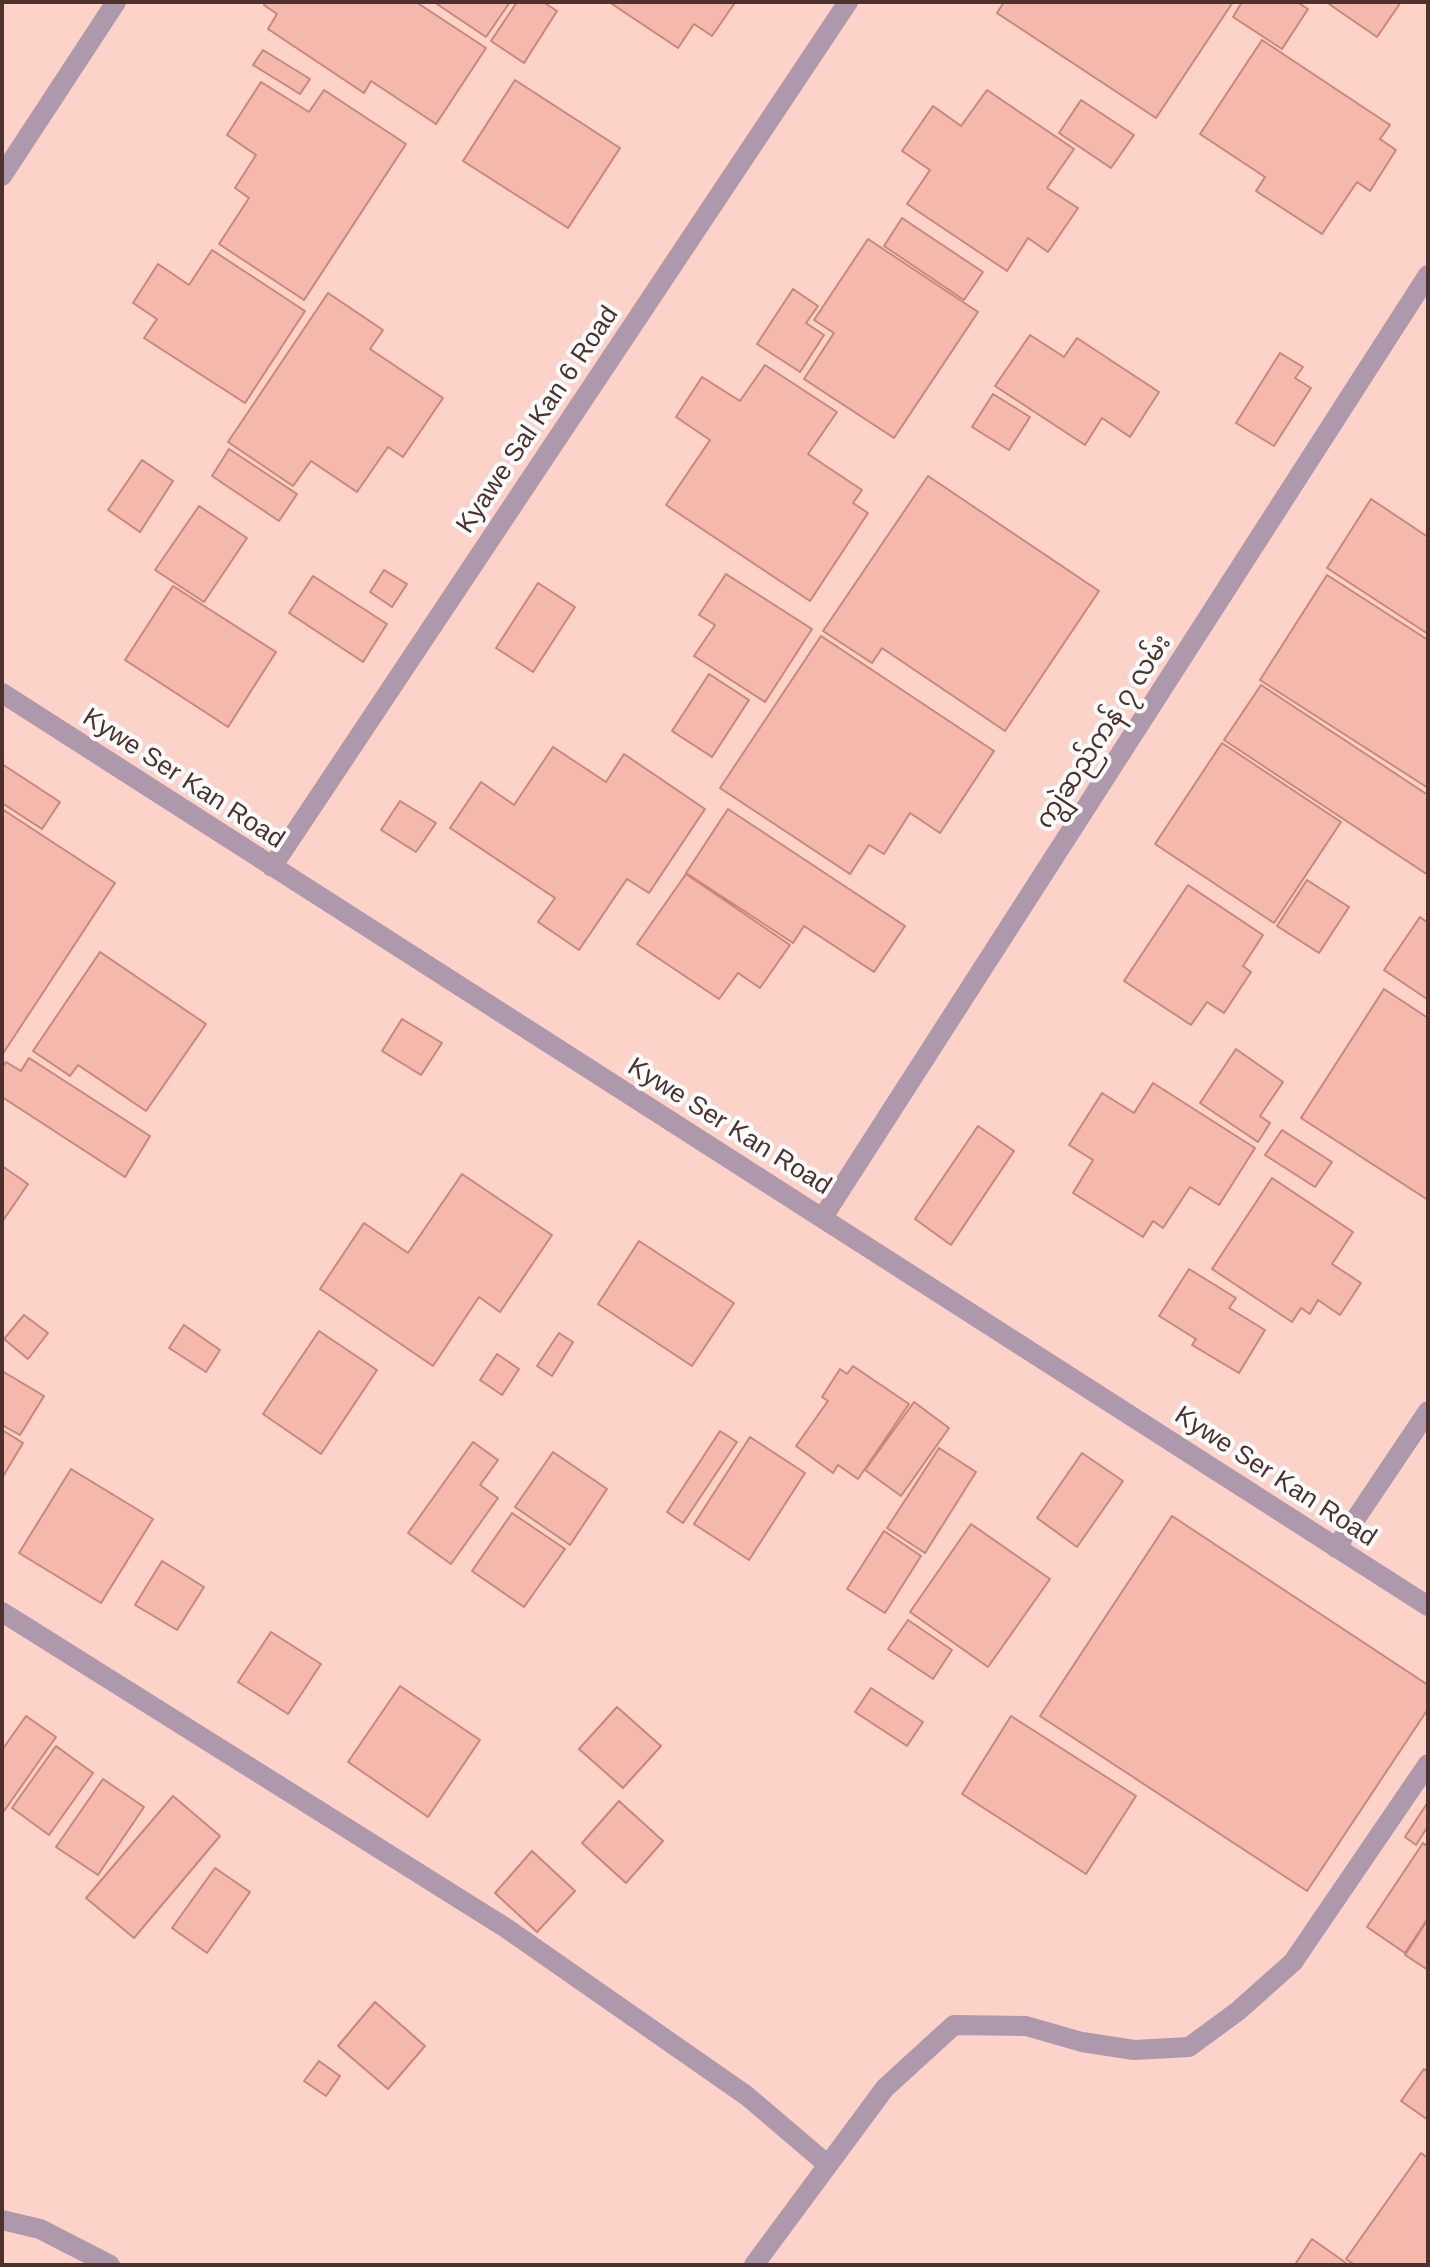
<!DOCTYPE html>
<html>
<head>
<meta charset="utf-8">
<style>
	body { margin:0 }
	#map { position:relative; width:1430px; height:2267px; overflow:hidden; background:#fdd2c9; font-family:Arial,sans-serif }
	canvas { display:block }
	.frame { position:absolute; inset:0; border:4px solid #4d312c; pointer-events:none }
</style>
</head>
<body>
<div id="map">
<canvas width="1430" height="2267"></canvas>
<div class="frame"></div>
</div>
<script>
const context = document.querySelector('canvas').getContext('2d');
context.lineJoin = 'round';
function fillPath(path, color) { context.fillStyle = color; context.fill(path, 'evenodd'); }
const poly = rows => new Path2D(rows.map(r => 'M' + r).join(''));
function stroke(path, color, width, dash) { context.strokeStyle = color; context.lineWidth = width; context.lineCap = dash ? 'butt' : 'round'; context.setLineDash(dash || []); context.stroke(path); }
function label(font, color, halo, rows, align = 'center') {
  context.font = font + ' Arial,"Noto Sans Myanmar",sans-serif'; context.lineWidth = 8; context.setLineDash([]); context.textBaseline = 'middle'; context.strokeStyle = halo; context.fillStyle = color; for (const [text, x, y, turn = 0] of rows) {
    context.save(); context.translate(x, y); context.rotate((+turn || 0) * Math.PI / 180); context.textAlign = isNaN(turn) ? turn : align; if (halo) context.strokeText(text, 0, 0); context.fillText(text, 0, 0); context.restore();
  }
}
const building = poly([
	[266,2,416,2,486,48,436,124,371,81,364,93,268,29,277,14,264,5,266,2],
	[434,2,510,2,486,37,434,2],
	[517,2,543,2,557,11,524,63,491,41,517,2],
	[609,2,731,2,734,4,712,36,694,24,678,48,609,2],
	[1004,2,1233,2,1156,118,997,13,1004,2],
	[1242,2,1297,2,1308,9,1282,49,1233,17,1242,2],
	[1326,2,1401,2,1377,37,1326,2],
	[1262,40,1390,125,1380,139,1396,150,1370,191,1357,182,1322,234,1256,191,1265,177,1200,134,1262,40],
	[263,50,310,79,300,94,253,65,263,50],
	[515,80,620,148,568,228,463,161,515,80],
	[261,82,309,112,324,90,406,144,304,300,219,244,249,198,235,188,256,155,227,135,261,82],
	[987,90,1074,149,1047,188,1078,208,1048,252,1028,238,1007,271,907,204,930,170,902,151,933,106,961,126,987,90],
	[1081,100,1134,135,1111,168,1059,133,1081,100],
	[902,218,983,272,964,300,884,246,902,218],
	[868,239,978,312,894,438,804,379,834,333,814,320,868,239],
	[212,250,305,311,245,403,144,338,157,319,133,303,158,264,189,285,212,250],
	[793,289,818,306,806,323,824,335,800,372,757,344,793,289],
	[328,293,383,330,370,349,443,398,403,457,388,447,357,492,311,461,293,486,228,442,328,293],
	[1030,335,1064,357,1077,338,1159,392,1130,437,1102,418,1085,445,995,386,1030,335],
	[1280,353,1303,367,1295,378,1311,388,1274,446,1236,423,1280,353],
	[765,365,837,412,808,454,862,490,853,503,868,513,810,601,666,505,710,440,676,417,702,377,740,401,765,365],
	[993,394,1030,417,1009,450,972,427,993,394],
	[229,449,297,494,279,521,212,476,229,449],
	[142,460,173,481,140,532,108,510,142,460],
	[928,476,1099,591,1005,731,882,648,872,663,823,631,928,476],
	[1371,499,1428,537,1428,634,1327,568,1371,499],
	[199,506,247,538,204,602,155,570,199,506],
	[384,570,407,584,392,607,370,592,384,570],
	[726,574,812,629,765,702,694,656,715,625,699,615,726,574],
	[1327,575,1428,640,1428,788,1260,680,1327,575],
	[313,576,387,624,363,662,289,613,313,576],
	[538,583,575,607,533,672,496,648,538,583],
	[173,586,276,652,228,727,125,660,173,586],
	[821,636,994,751,940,833,910,813,884,854,869,845,850,874,720,788,821,636],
	[709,674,749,700,712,757,672,731,709,674],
	[1261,685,1428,795,1428,875,1224,740,1261,685],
	[1222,743,1341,822,1274,923,1155,844,1222,743],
	[553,747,606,782,624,754,705,809,649,893,627,879,579,950,538,922,555,898,450,828,481,782,514,805,553,747],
	[2,764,60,802,42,829,2,803,2,764],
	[400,801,436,823,416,852,381,830,400,801],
	[2,809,115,883,2,1055,2,809],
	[728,809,905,926,874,972,804,926,793,943,686,873,728,809],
	[686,874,790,945,760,988,738,973,719,999,637,944,686,874],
	[1307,880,1349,907,1319,953,1277,926,1307,880],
	[1188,885,1263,935,1243,966,1251,972,1224,1013,1207,1002,1191,1025,1124,981,1188,885],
	[1420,917,1428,923,1427,999,1384,970,1420,917],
	[100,952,206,1024,146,1111,78,1065,70,1076,33,1051,100,952],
	[1384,989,1428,1018,1428,1200,1301,1118,1384,989],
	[402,1019,442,1043,421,1075,382,1051,402,1019],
	[1236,1049,1283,1082,1260,1116,1270,1123,1258,1142,1200,1103,1236,1049],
	[29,1058,150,1136,125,1177,2,1097,2,1068,6,1062,21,1071,29,1058],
	[1153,1083,1255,1148,1219,1205,1190,1187,1163,1228,1153,1221,1143,1237,1073,1193,1093,1160,1069,1145,1102,1093,1134,1113,1153,1083],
	[978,1126,1014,1151,951,1245,915,1219,978,1126],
	[1282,1130,1332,1162,1315,1187,1265,1155,1282,1130],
	[2,1166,28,1184,2,1222,2,1166],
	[462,1174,552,1235,500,1312,479,1297,433,1366,320,1289,364,1223,408,1253,462,1174],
	[1272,1178,1353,1232,1332,1264,1361,1283,1340,1315,1318,1300,1310,1314,1301,1308,1292,1322,1212,1269,1272,1178],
	[639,1241,734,1303,692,1366,598,1304,639,1241],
	[1189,1269,1236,1298,1229,1308,1265,1330,1239,1373,1192,1345,1196,1339,1159,1316,1189,1269],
	[24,1315,48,1333,28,1359,4,1339,24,1315],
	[184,1325,220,1350,206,1372,169,1348,184,1325],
	[319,1331,377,1370,321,1454,263,1414,319,1331],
	[559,1333,573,1342,552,1376,537,1366,559,1333],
	[497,1354,519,1369,502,1395,480,1380,497,1354],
	[853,1366,909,1404,858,1479,838,1465,833,1473,796,1446,828,1401,822,1397,840,1369,847,1374,853,1366],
	[2,1371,44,1396,20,1435,2,1425,2,1371],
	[914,1402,949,1428,901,1496,865,1470,914,1402],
	[2,1430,23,1443,2,1478,2,1430],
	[720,1431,737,1442,683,1523,667,1512,720,1431],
	[750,1437,805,1473,749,1560,694,1524,750,1437],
	[473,1442,498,1460,480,1485,498,1498,451,1564,408,1533,473,1442],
	[939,1448,976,1472,925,1553,887,1528,939,1448],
	[553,1452,607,1489,570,1545,515,1507,553,1452],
	[1082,1453,1123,1481,1077,1547,1037,1518,1082,1453],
	[71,1469,153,1519,101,1603,19,1553,71,1469],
	[512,1513,565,1549,524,1607,472,1571,512,1513],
	[1172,1516,1428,1685,1428,1709,1307,1891,1040,1716,1172,1516],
	[971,1524,1050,1579,988,1667,910,1612,971,1524],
	[884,1531,921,1556,885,1613,847,1589,884,1531],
	[162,1561,204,1587,177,1630,135,1605,162,1561],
	[908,1620,952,1650,933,1679,888,1649,908,1620],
	[271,1632,321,1664,288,1714,238,1682,271,1632],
	[400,1686,480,1740,428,1817,348,1762,400,1686],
	[871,1688,923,1722,907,1746,855,1712,871,1688],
	[617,1707,661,1746,623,1788,579,1749,617,1707],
	[26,1716,56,1737,4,1811,2,1810,2,1750,26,1716],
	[1011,1716,1136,1796,1086,1874,962,1794,1011,1716],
	[56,1746,93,1773,49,1835,12,1808,56,1746],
	[103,1779,144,1807,98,1875,56,1847,103,1779],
	[173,1796,220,1836,134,1938,86,1898,173,1796],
	[619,1801,663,1841,626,1883,582,1843,619,1801],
	[1428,1802,1428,1826,1416,1845,1405,1837,1428,1802],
	[1423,1843,1428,1847,1428,1918,1405,1953,1367,1927,1423,1843],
	[532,1851,575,1891,537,1932,495,1893,532,1851],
	[215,1868,250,1892,207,1953,172,1928,215,1868],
	[1428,1919,1428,1970,1405,1955,1428,1919],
	[375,2002,425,2046,388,2089,338,2046,375,2002],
	[319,2061,340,2076,326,2096,304,2081,319,2061],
	[1424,2069,1428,2072,1428,2120,1401,2101,1424,2069],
	[1421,2153,1428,2158,1428,2265,1355,2265,1346,2259,1421,2153],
	[1312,2239,1349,2265,1299,2265,1296,2263,1312,2239]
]);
fillPath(building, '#f5b8ad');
stroke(building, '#c9867a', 2);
stroke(poly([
	[2,176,116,2],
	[2,693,1428,1606],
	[272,867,848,2],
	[823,1217,1428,275],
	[1336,1548,1428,1411],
	[2,1612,506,1928,747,2096,828,2165],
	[2,2220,40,2229,110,2265],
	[754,2265,885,2088,954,2025,1026,2026,1082,2042,1134,2050,1189,2047,1238,2011,1293,1962,1428,1764]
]), '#ae98ab', 20);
label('26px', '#4d312c', '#fefefe', [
	["Kyawe Sal Kan 6 Road",538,420,-56],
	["ကျွဲဆည်ကန် ၇ လမ်း",1104,732,-57],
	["Kywe Ser Kan Road",183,779,33],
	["Kywe Ser Kan Road",729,1127,32],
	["Kywe Ser Kan Road",1275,1477,33]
]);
</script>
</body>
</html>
